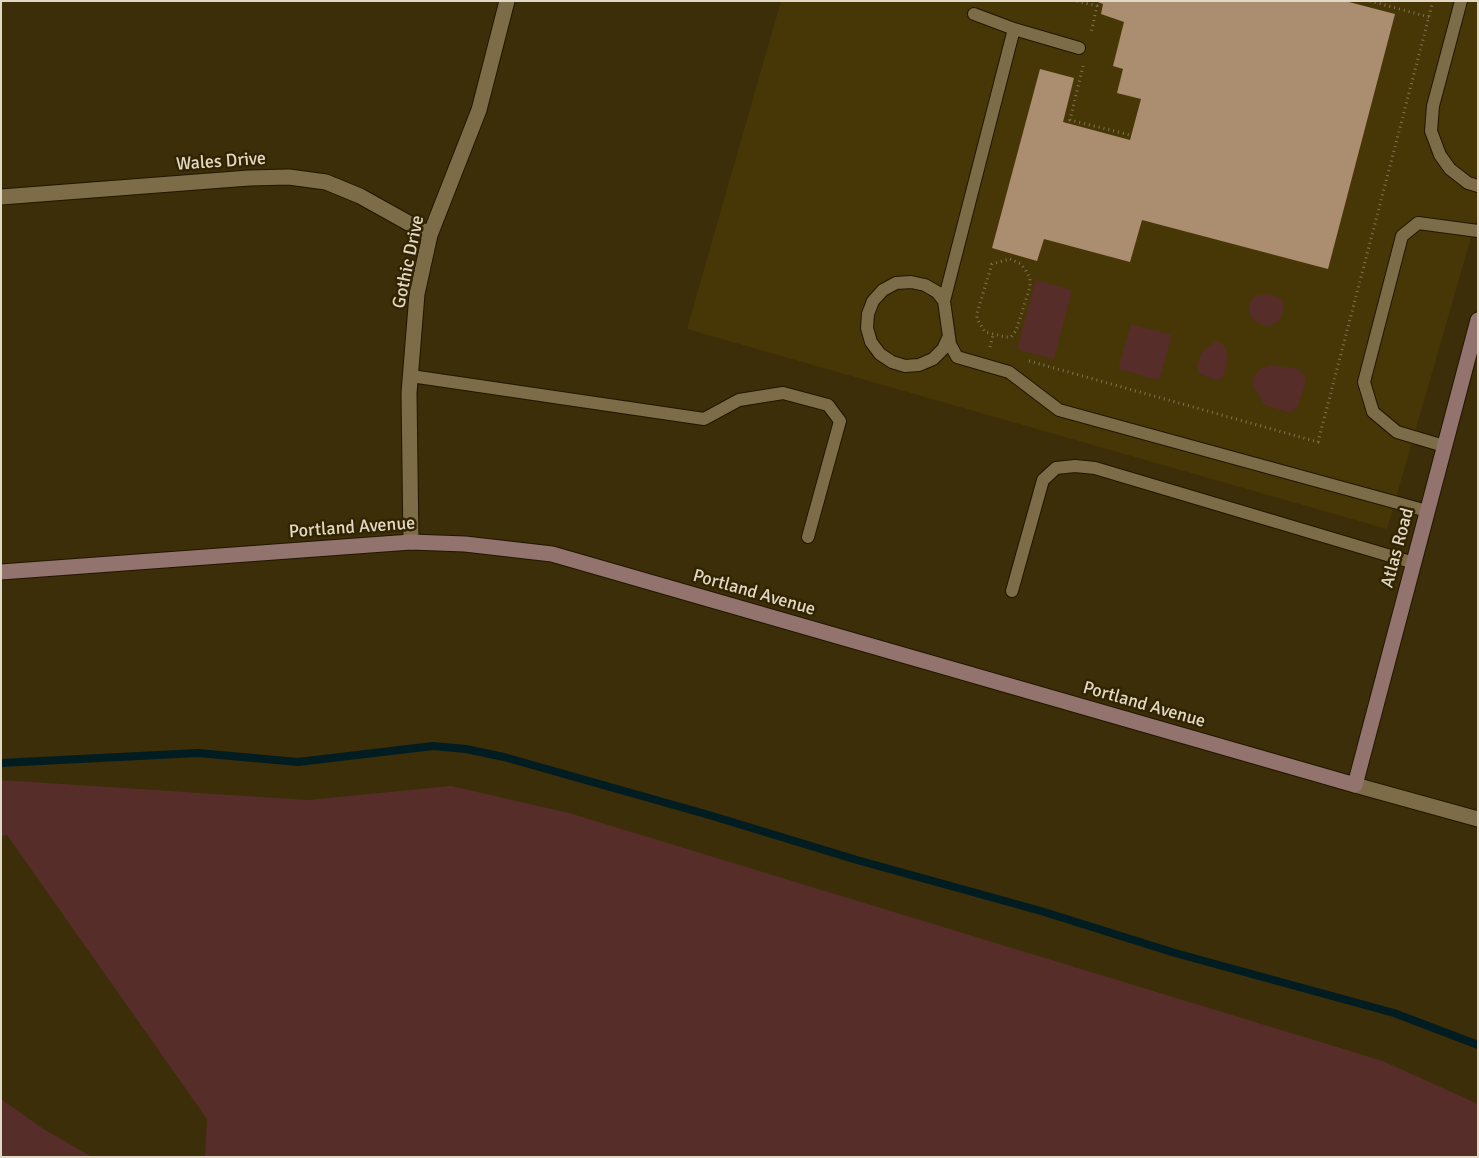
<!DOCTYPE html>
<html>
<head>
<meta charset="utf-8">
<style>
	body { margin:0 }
	#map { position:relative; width:1479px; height:1158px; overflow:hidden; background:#3c2e08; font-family:Signika,sans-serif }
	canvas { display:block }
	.frame { position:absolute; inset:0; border:2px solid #e1d9c5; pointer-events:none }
</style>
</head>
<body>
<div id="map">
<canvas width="1479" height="1158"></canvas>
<div class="frame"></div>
</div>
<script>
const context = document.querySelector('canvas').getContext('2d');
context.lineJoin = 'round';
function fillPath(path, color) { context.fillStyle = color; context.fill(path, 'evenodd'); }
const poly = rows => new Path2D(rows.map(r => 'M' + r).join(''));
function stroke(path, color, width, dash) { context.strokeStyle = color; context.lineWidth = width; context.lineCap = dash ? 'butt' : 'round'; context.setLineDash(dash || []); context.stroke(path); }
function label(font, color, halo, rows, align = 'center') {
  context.font = font + ' Signika,sans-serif'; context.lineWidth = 5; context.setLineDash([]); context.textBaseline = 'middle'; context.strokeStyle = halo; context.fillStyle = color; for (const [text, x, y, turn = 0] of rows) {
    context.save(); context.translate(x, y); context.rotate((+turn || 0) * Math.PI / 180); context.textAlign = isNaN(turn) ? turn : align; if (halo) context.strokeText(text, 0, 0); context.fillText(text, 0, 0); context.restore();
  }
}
fillPath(poly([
	[781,1,1478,1,1478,213,1387,529,687,329]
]), '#483706');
fillPath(poly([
	[1036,280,1072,290,1054,359,1017,349],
	[1268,294,1278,297,1283,302,1284,308,1280,320,1270,326,1260,324,1254,320,1250,314,1249,306,1252,299,1256,296],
	[1131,324,1172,335,1159,380,1118,369],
	[1216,341,1224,345,1228,357,1224,375,1220,379,1216,380,1200,374,1197,366,1202,352],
	[1271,365,1298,369,1304,375,1306,382,1297,407,1289,413,1264,404,1253,386,1254,376,1261,368],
	[1,780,308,800,451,786,569,813,1383,1061,1478,1104,1478,1157,205,1157,207,1119,7,835,1,836],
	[1,1099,42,1128,92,1157,1,1157]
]), '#562d29');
stroke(poly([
	[1,763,198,753,298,762,433,746,466,749,504,757,709,815,857,860,1041,911,1175,953,1394,1013,1478,1045]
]), '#011d21', 8);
fillPath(poly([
	[1345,1,1395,14,1328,269,1142,220,1130,262,1044,239,1037,261,992,248,1040,69,1074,78,1063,122,1130,140,1141,99,1117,93,1123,69,1113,66,1124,22,1101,14,1103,4,1095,1]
]), '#ab8d6f');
const lane = poly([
	[1461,1,1433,106,1431,131,1440,155,1450,169,1468,183,1478,186],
	[974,14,1014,29,1079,48],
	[1014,29,944,301,950,344,957,357,1009,372,1059,410,1427,511],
	[944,301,937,292,925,285,911,282,896,283,883,290,873,301,868,314,867,328,871,342,880,354,892,362,905,366,919,365,933,359,943,349,949,336],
	[411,376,704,419,739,400,783,393,828,405,840,421,808,537],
	[1444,446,1397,432,1373,412,1364,382,1402,236,1418,223,1478,231],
	[1012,591,1043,480,1056,468,1075,466,1095,468,1414,563]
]);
const street = poly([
	[1,197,249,178,289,177,326,182,360,196,430,235],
	[411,542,409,393,417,294,430,235,479,110,507,1],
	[1355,785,1478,819]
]);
const secondary = poly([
	[1,572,411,542,465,544,552,554,1355,785,1478,320]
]);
stroke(lane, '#211600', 14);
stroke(street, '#211600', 17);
stroke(secondary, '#211600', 17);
stroke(poly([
	[1077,1,1097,6,1091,33],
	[1370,1,1429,17],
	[1083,66,1070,120,1130,135],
	[1010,259,1021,264,1026,271,1030,278,1030,287,1016,331,1011,337,1005,337,985,332,977,319,977,313,992,264,1010,259],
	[990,347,993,335],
	[1029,361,1318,442,1433,1]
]), '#7f7455', 3, [1, 4]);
stroke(lane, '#7c6c47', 12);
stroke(street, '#7c6c47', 15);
stroke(secondary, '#92736d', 15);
label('18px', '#e1d9c5', '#322400', [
	["Wales Drive",221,162,-4],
	["Gothic Drive",409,262,-78],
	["Portland Avenue",352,528,-4],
	["Atlas Road",1398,548,-75],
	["Portland Avenue",754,593,16],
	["Portland Avenue",1144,705,16]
]);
</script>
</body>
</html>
